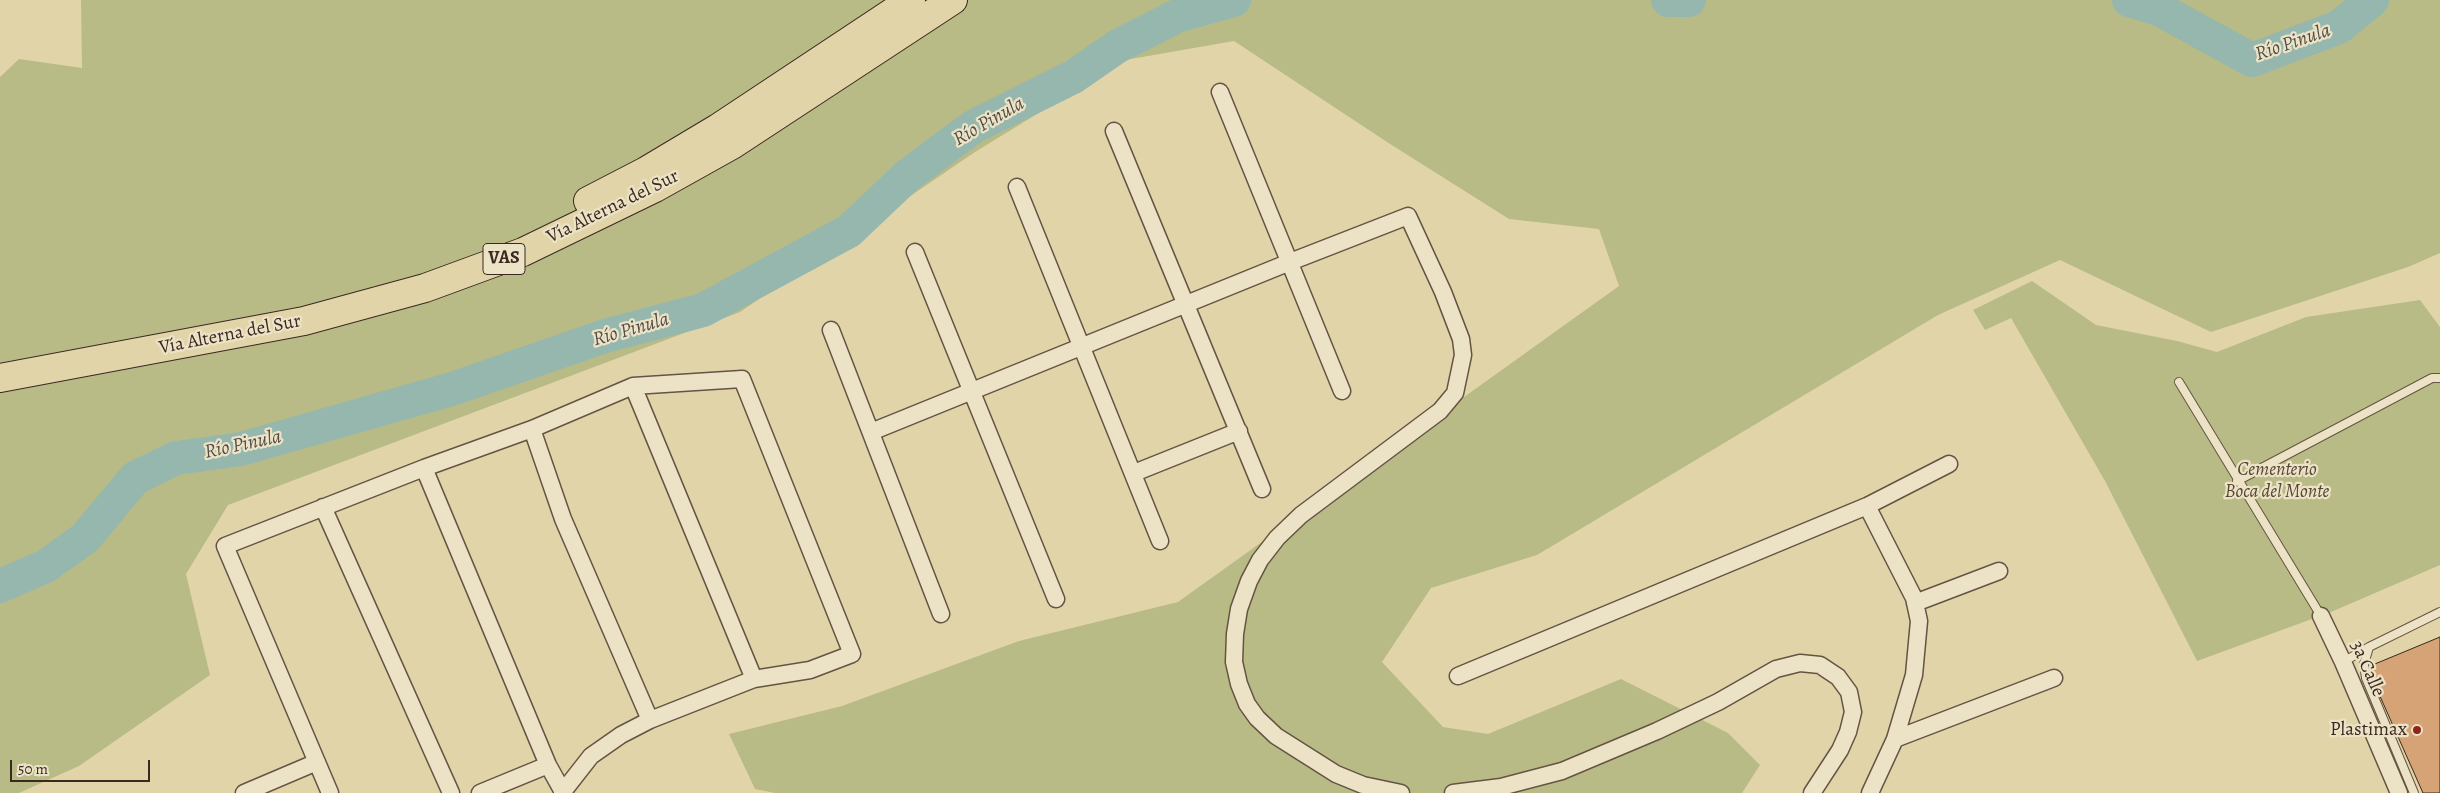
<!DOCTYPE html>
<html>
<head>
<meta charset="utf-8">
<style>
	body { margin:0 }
	#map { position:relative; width:2440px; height:793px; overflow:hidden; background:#e2d4a9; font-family:Alegreya,serif }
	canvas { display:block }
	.scale { position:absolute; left:10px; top:760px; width:140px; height:22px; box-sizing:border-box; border:2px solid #3b2821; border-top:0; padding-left:6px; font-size:15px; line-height:18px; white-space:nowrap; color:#3b2821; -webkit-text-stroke:4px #ece3c7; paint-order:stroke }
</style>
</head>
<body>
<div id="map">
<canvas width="2440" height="793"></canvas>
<div class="scale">50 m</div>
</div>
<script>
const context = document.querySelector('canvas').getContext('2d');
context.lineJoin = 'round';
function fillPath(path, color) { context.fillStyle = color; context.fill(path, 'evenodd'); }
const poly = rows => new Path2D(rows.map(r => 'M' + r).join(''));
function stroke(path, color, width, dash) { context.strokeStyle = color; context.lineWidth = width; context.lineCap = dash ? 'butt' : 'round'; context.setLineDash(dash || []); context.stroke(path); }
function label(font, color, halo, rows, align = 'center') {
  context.font = font + ' Alegreya,serif'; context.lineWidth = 4.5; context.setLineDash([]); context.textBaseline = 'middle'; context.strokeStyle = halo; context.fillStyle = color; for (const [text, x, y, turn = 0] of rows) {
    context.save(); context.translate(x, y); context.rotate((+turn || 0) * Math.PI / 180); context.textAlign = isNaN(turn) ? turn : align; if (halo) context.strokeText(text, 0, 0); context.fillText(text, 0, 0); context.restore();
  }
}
fillPath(poly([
	[81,0,2440,0,2440,253,2408,267,2211,332,2060,260,1938,315,1537,555,1431,588,1382,662,1443,727,1488,734,1621,679,1728,733,1760,765,1742,793,775,793,755,789,729,734,842,706,1019,641,1178,602,1619,286,1599,229,1509,219,1387,142,1234,41,1125,60,975,152,740,312,228,505,186,574,210,675,79,766,19,793,0,793,0,77,19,59,82,68],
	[2032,281,2096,325,2177,341,2217,352,2306,317,2420,300,2440,327,2440,565,2331,612,2197,661,2105,481,2011,318,1985,330,1973,310]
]), '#b8bb85');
stroke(poly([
	[1668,0,1689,0],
	[2129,0,2159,9,2252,60,2339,27,2372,0],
	[0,586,46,566,85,538,135,478,176,458,241,449,452,389,605,336,703,310,849,231,907,176,973,127,1073,77,1118,46,1177,16,1234,0]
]), '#96b7ae', 34);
const building = poly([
	[2440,637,2440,793,2423,793,2371,676,2370,666,2440,637]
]);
fillPath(building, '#d5a376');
stroke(building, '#3b2821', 1);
const lane = poly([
	[2179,382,2321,616],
	[2237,481,2432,378,2440,378],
	[2343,662,2369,647],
	[2414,793,2366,678,2364,664,2369,647,2440,612]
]);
const street = poly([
	[1220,92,1342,391],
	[1114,131,1262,489],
	[1017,187,1160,541],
	[915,252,1056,599],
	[831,330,941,614],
	[633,386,754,679],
	[532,429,563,519,650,720],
	[871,432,1290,262,1408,216,1443,292,1461,339,1463,355,1455,393,1440,411,1301,515,1277,538,1260,560,1249,581,1239,609,1235,634,1234,662,1239,684,1247,704,1257,718,1276,736,1336,774,1363,785,1401,793],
	[424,468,548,765,563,792],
	[1134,473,1239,431],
	[1867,506,1914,598,1919,621,1914,675,1895,739,1870,793],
	[323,507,451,793],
	[1915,603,1999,571],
	[2321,616,2343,662,2399,793],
	[1458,676,1867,506,1949,464],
	[1895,739,2054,678],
	[244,793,317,762],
	[330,793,225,546,424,468,532,429,633,386,742,379,852,654,810,670,754,679,650,720,621,735,591,756,562,793],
	[480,793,548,765],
	[1453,793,1501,787,1562,771,1657,731,1718,702,1776,669,1800,663,1820,665,1838,677,1849,692,1853,712,1848,732,1840,750,1812,793]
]);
const highway = poly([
	[588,201,646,171,718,128,911,0],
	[0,378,304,321,425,288,523,252,655,188,732,145,953,0]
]);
stroke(lane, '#655343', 10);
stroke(street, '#655343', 19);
stroke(highway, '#3b2821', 30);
stroke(lane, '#ece3c7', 8);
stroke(street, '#ece3c7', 16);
stroke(highway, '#e2d4a9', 28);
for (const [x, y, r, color] of [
	[2417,730,5,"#8f2418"]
]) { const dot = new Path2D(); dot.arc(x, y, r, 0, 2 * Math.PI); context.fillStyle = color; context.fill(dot); stroke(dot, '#ece3c7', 2); }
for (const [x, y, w] of [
	[504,259,42]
]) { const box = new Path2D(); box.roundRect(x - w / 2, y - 15.5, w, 31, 4); context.fillStyle = '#ece3c7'; context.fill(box); stroke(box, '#3b2821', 1); }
label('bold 18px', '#3b2821', null, [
	["VAS",504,259]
]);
label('19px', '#3b2821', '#ece3c7', [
	["Vía Alterna del Sur",613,207,-26],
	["Vía Alterna del Sur",230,335,-11],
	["3a Calle",2367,669,66]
]);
label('italic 19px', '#544535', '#ece3c7', [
	["Cementerio",2277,470],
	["Boca del Monte",2277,492]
]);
label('19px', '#3b2821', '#ece3c7', [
	["Plastimax",2407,730]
], 'right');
label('italic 20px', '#524c44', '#ece3c7', [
	["Río Pinula",2293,43,-19],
	["Río Pinula",989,122,-30],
	["Río Pinula",631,330,-16],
	["Río Pinula",243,445,-12]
]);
</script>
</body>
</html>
